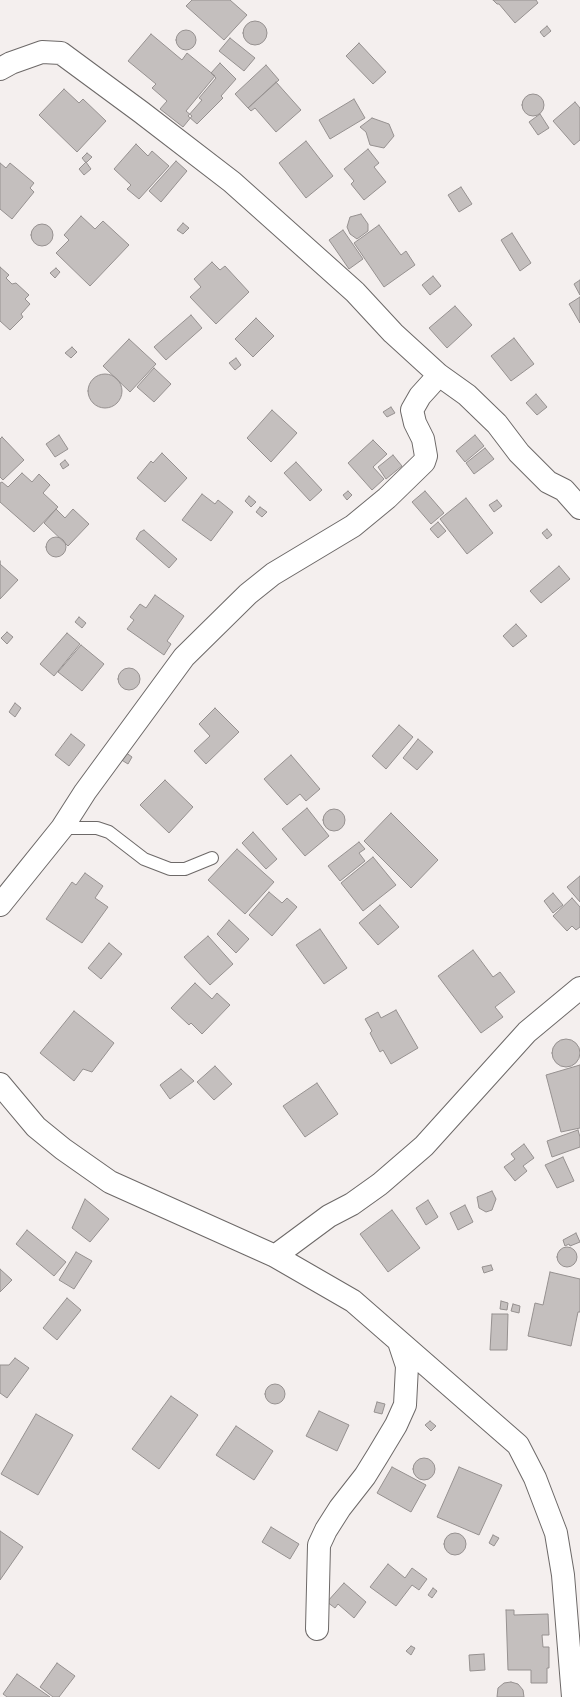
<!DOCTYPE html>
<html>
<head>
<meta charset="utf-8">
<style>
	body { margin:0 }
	canvas { display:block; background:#f4efee }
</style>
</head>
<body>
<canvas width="580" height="1697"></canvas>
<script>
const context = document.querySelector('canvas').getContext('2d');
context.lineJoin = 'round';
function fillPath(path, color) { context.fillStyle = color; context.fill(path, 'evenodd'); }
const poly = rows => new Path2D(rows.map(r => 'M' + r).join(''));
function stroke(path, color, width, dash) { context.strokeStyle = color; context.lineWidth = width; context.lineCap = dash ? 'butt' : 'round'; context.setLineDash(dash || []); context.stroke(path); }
const building = poly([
	[192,0,230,0,247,15,224,40,186,6,192,0],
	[493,0,536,0,538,3,515,23,499,4,497,4,493,0],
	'243 33a12 12 0 1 1 24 0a12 12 0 1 1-24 0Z',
	[547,26,551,31,544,37,540,32,547,26],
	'176 40a10 10 0 1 1 20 0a10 10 0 1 1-20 0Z',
	[151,34,182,60,187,53,215,76,186,111,192,116,183,127,160,109,167,101,152,88,156,84,128,61,151,34],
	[230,38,255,58,244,71,219,51,230,38],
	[359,43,386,72,373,84,346,56,359,43],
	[220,63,236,79,221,96,223,98,197,124,188,116,202,100,199,98,216,78,211,73,220,63],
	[266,65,279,80,248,108,235,94,266,65],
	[276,82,301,110,276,132,255,108,251,111,248,108,276,82],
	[64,89,79,103,83,99,106,121,77,152,39,115,64,89],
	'522 105a11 11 0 1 1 22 0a11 11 0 1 1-22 0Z',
	[354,99,365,118,330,139,319,120,354,99],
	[575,102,580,108,580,140,574,145,553,121,575,102],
	[540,114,549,128,538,135,529,122,540,114],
	[372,118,389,124,394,136,384,148,370,145,366,132,360,127,372,118],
	[306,141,333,176,306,198,279,163,306,141],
	[136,144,148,156,152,151,169,166,139,199,127,189,131,185,114,169,136,144],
	[368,149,379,163,374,167,386,182,364,200,351,184,354,181,344,169,368,149],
	[87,153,92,157,86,163,82,158,87,153],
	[176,161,187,171,161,202,149,191,176,161],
	[86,162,91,169,84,175,79,169,86,162],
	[0,163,6,168,10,163,34,183,30,188,34,192,12,219,0,209,0,163],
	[461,187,472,204,459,212,448,195,461,187],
	[361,214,368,224,368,231,357,239,350,234,347,227,350,217,361,214],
	[81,216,95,229,103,221,129,245,90,286,56,253,69,240,64,235,81,216],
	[183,223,189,228,183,234,177,230,183,223],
	'31 235a11 11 0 1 1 22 0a11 11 0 1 1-22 0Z',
	[379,225,401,255,406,251,415,265,384,287,354,243,379,225],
	[343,230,363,259,349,269,329,240,343,230],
	[512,233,531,263,520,271,501,240,512,233],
	[212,262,220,270,225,266,249,292,216,324,190,297,201,287,194,279,212,262],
	[0,267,9,275,6,278,12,284,16,283,29,295,25,299,30,304,21,314,23,317,10,330,0,321,0,267],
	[56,268,60,272,55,278,50,273,56,268],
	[433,276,441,286,430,295,422,285,433,276],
	[580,280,580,295,574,284,580,280],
	[580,297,580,323,569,304,580,297],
	[455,306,472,325,447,348,429,328,455,306],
	[191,315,202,328,166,360,154,347,191,315],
	[256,318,274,336,253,357,235,339,256,318],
	[514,338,534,364,511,381,491,356,514,338],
	[129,339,156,364,130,392,103,366,129,339],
	[72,347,77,352,71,358,65,353,72,347],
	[236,358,241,365,235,370,229,363,236,358],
	[154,368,171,384,154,402,137,387,154,368],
	'88 391a17 17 0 1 1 34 0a17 17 0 1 1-34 0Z',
	[536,394,547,407,537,415,526,403,536,394],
	[391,407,395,413,387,417,383,412,391,407],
	[272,410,297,433,271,462,247,438,272,410],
	[59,435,68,449,55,457,46,444,59,435],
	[475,435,484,446,465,462,456,451,475,435],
	[2,437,24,460,3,480,0,477,0,439,2,437],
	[373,440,387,454,373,467,384,479,372,490,348,463,373,440],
	[485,448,494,459,474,474,466,463,485,448],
	[162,453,187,478,165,502,137,478,151,461,153,463,162,453],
	[393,455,402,466,386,479,378,467,393,455],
	[65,460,69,465,63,469,60,464,65,460],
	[296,462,322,490,310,501,284,473,296,462],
	[22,473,32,482,39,474,50,485,43,493,58,507,34,532,0,502,0,483,2,482,8,487,22,473],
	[348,491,352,495,347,500,343,495,348,491],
	[425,491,444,513,431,524,412,502,425,491],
	[202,494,215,504,218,500,233,512,211,541,182,520,202,494],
	[249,496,256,502,251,507,245,501,249,496],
	[466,498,493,533,467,554,440,519,466,498],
	[497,500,502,506,494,512,489,505,497,500],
	[260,507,267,512,262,517,256,512,260,507],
	[56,509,65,518,73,509,89,524,68,546,44,523,56,509],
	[438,522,446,531,438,538,430,529,438,522],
	[547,529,552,535,547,539,542,533,547,529],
	[144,530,177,559,169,568,136,539,140,532,144,530],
	'46 547a10 10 0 1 1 20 0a10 10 0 1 1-20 0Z',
	[0,561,0,564,18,580,0,599,0,561],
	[559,566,570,579,541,603,530,591,559,566],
	[155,595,184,616,167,641,171,644,164,655,127,629,134,620,130,617,140,604,146,608,155,595],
	[79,617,86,623,82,628,75,622,79,617],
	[516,624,527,636,513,647,503,636,516,624],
	[7,632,13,637,7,644,1,638,7,632],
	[67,633,80,644,54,676,40,664,67,633],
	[81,645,104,664,82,691,58,672,81,645],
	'118 679a11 11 0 1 1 22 0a11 11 0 1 1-22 0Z',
	[15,703,21,708,15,717,9,712,15,703],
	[215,708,239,732,206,764,194,751,210,736,199,724,215,708],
	[399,725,413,737,386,769,372,756,399,725],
	[71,734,85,745,69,766,55,755,71,734],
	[418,739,433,752,417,770,403,758,418,739],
	[125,752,132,757,128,764,120,759,125,752],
	[291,755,320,789,306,801,300,794,287,805,264,779,291,755],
	[165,780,193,807,169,833,140,805,165,780],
	[307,808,329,836,305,856,282,829,307,808],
	'323 820a11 11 0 1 1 22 0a11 11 0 1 1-22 0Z',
	[391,813,438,860,411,888,364,841,391,813],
	[253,832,277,859,266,869,242,843,253,832],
	[359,842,365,849,359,853,365,861,340,881,328,866,359,842],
	[237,849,274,882,245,914,208,880,237,849],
	[373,857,396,885,363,911,341,883,373,857],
	[85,873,103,886,95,898,108,907,82,943,46,919,72,882,76,885,85,873],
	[580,876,580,902,567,887,580,876],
	[269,892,282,903,287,898,297,907,272,936,249,915,269,892],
	[553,893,563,905,553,913,544,901,553,893],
	[572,898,580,907,580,927,576,930,572,926,567,931,553,916,572,898],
	[380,905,399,927,378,945,359,923,380,905],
	[229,920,249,939,236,953,217,934,229,920],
	[320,929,347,968,324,984,296,945,320,929],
	[208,936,233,964,210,985,184,957,208,936],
	[109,943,122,954,101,979,88,968,109,943],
	[473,950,493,977,500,972,515,992,495,1007,503,1017,481,1033,438,976,473,950],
	[195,983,212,999,217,993,230,1005,202,1034,191,1023,189,1025,171,1008,195,983],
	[396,1010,418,1048,391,1064,383,1050,380,1052,370,1033,372,1031,365,1019,378,1012,381,1018,396,1010],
	[74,1011,114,1043,92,1072,83,1069,74,1081,40,1053,74,1011],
	'552 1053a14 14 0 1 1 28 0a14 14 0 1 1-28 0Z',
	[580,1065,580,1128,561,1132,546,1075,580,1065],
	[215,1066,232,1084,214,1100,197,1082,215,1066],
	[181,1069,194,1081,170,1099,160,1085,181,1069],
	[317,1083,338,1114,305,1137,283,1106,317,1083],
	[578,1130,580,1137,580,1147,552,1157,547,1141,578,1130],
	[524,1144,534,1158,523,1166,527,1171,515,1181,504,1167,515,1159,511,1154,524,1144],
	[563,1157,574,1181,557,1188,545,1165,563,1157],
	[492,1191,496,1199,492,1210,486,1212,479,1208,477,1197,492,1191],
	[85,1199,109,1219,90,1242,72,1228,85,1199],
	[428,1200,438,1217,426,1225,416,1208,428,1200],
	[465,1205,473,1222,458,1230,450,1213,465,1205],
	[392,1210,420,1248,388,1272,360,1234,392,1210],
	[27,1230,66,1262,54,1276,16,1244,27,1230],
	[576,1233,580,1242,570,1246,569,1244,565,1246,563,1240,576,1233],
	'557 1257a10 10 0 1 1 20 0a10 10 0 1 1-20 0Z',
	[76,1252,92,1261,74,1289,59,1280,76,1252],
	[491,1265,493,1270,484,1273,482,1267,491,1265],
	[0,1269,12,1280,0,1292,0,1269],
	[550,1272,580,1279,580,1312,578,1312,571,1346,528,1336,535,1303,543,1305,550,1272],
	[67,1298,81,1310,57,1340,43,1328,67,1298],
	[501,1301,508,1303,507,1310,500,1309,501,1301],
	[513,1304,520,1306,519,1313,511,1311,513,1304],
	[492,1314,508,1314,507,1350,490,1350,492,1314],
	[15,1358,29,1368,7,1398,0,1393,0,1365,9,1365,15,1358],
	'265 1394a10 10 0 1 1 20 0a10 10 0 1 1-20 0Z',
	[171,1396,198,1415,159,1469,132,1449,171,1396],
	[377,1402,385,1404,382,1414,374,1412,377,1402],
	[319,1411,349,1425,337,1451,306,1436,319,1411],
	[36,1414,73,1435,38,1495,1,1474,36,1414],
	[430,1421,436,1426,431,1431,425,1425,430,1421],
	[236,1426,273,1451,254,1480,216,1455,236,1426],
	'413 1469a11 11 0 1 1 22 0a11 11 0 1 1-22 0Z',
	[392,1467,426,1485,411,1512,377,1493,392,1467],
	[459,1467,502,1485,479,1535,437,1517,459,1467],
	[271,1527,299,1544,290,1559,262,1542,271,1527],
	[0,1531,23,1547,0,1580,0,1531],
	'444 1544a11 11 0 1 1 22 0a11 11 0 1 1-22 0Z',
	[493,1535,499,1538,494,1546,489,1543,493,1535],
	[388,1564,405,1578,412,1568,427,1579,419,1590,412,1585,396,1606,370,1587,388,1564],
	[344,1583,366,1602,354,1618,338,1604,335,1608,327,1602,344,1583],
	[433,1588,437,1591,432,1598,428,1595,433,1588],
	[506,1610,514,1610,514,1615,548,1614,549,1635,542,1635,543,1647,549,1647,549,1668,547,1668,547,1683,531,1683,531,1670,508,1670,506,1610],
	[411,1646,415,1648,411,1655,406,1651,411,1646],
	[484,1654,485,1670,470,1671,469,1655,484,1654],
	[57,1663,75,1676,59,1697,53,1697,40,1687,57,1663],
	[17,1674,50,1697,7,1697,3,1694,17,1674],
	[511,1682,518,1684,523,1690,524,1697,497,1697,498,1688,504,1683,511,1682]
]);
fillPath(building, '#c4bfbe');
stroke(building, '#969190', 1);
const lane = poly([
	[62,828,97,828,109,832,144,859,170,869,185,869,212,858]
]);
const street = poly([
	[0,69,11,63,42,52,61,53,141,112,232,182,355,292,393,333,439,375,467,395,497,424,519,453,548,482,564,490,580,508],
	[0,905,62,828,85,792,184,657,248,594,273,574,353,526,387,498,424,462,426,456,423,439,415,423,412,410,420,396,439,375],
	[0,1084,36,1127,63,1149,110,1182,275,1256,353,1301,518,1445,535,1478,556,1533,563,1575,573,1697],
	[275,1256,329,1216,352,1204,380,1184,424,1146,527,1032,580,988],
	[317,1629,319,1545,326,1530,340,1508,365,1476,378,1455,396,1425,405,1405,407,1366,399,1342]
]);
stroke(lane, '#6d6968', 14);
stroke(street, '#6d6968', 24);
stroke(lane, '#fff', 12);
stroke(street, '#fff', 22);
</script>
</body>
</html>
